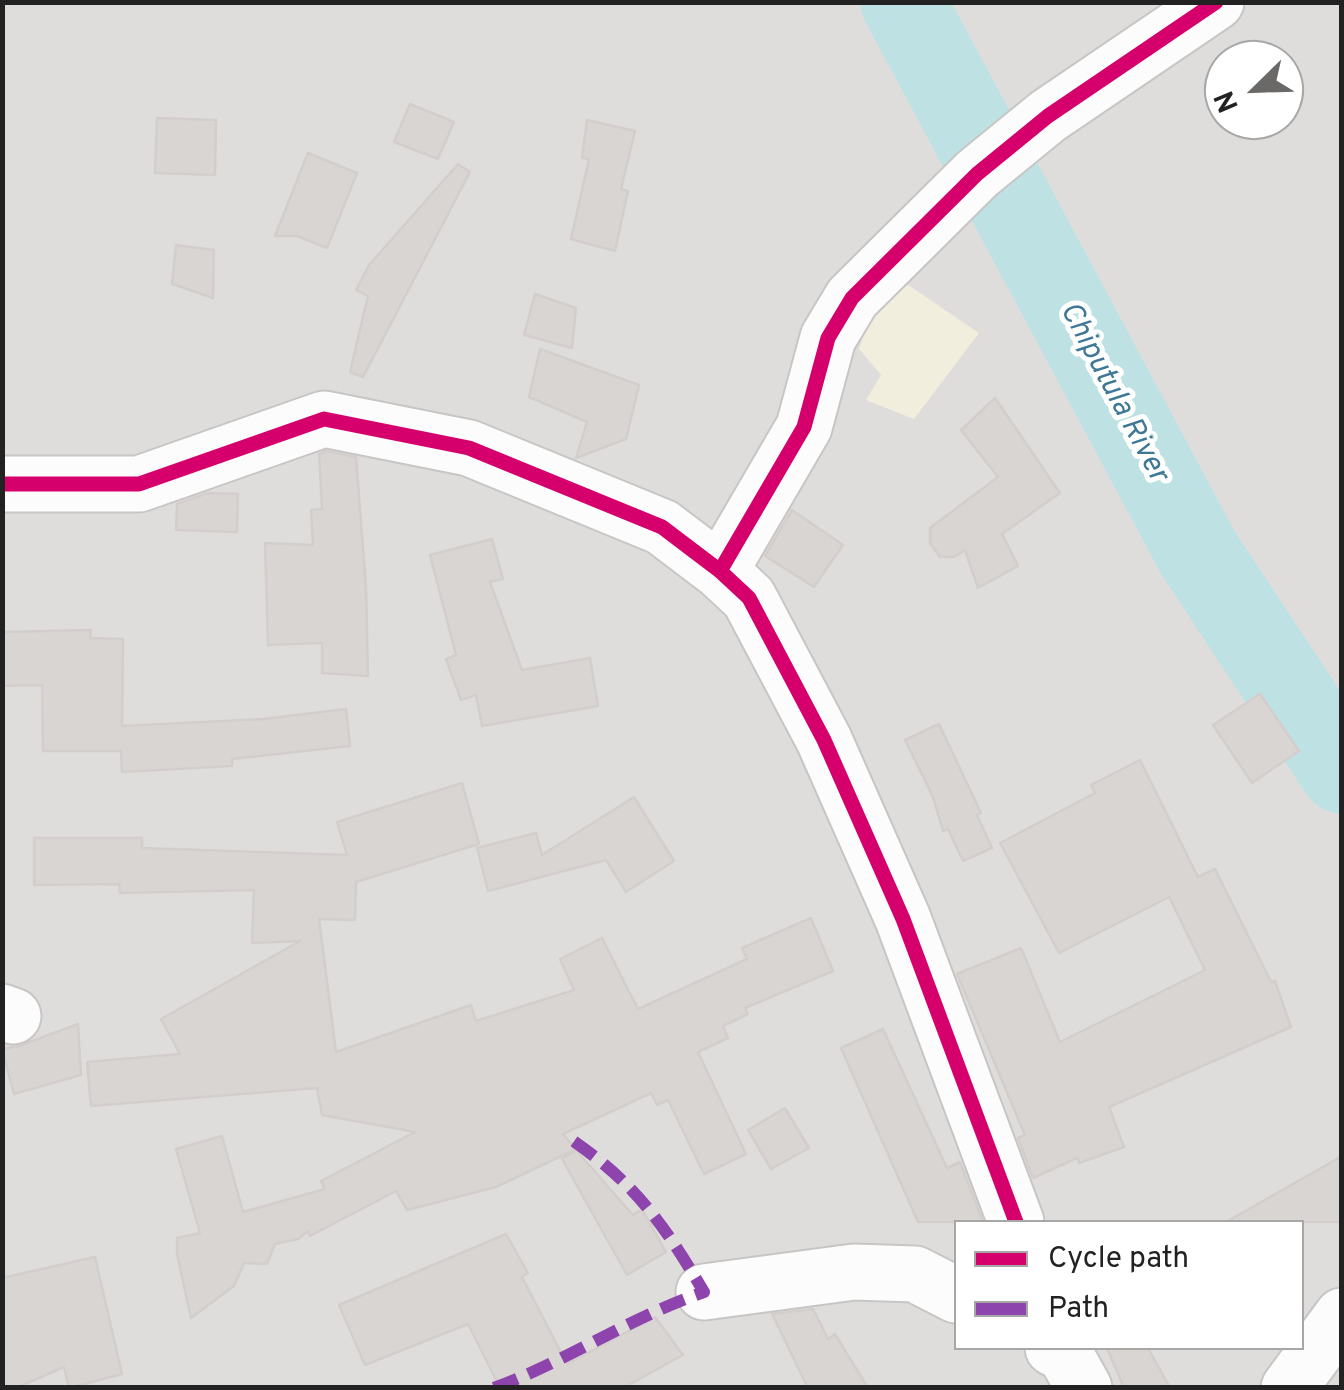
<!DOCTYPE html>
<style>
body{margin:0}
#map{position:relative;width:1344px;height:1390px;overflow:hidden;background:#f0edea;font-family:Overpass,sans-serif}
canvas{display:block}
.frame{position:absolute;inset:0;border:5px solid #222;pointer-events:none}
.legend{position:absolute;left:954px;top:1220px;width:350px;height:130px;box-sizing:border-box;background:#fff;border:2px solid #a7a7a7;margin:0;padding:12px 18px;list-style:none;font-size:30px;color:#222}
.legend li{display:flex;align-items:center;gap:20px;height:50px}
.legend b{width:50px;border:2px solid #a7a7a7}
.north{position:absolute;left:1204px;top:40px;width:100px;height:100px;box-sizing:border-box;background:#fff;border:2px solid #a7a7a7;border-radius:50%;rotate:247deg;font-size:28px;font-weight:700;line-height:40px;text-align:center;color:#222}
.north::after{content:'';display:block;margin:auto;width:35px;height:45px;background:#6a6968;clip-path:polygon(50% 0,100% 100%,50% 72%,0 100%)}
</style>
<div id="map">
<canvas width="1344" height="1390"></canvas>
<div class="frame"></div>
<ul class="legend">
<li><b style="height:12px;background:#d6006c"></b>Cycle path</li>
<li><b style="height:12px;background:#8e44ad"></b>Path</li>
</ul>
<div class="north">N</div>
</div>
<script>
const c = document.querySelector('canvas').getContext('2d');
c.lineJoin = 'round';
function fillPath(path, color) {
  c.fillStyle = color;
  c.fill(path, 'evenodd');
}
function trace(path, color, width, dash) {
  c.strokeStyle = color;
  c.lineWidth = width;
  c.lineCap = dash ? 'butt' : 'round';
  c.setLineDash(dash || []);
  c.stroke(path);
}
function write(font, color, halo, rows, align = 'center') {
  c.font = font + ' Overpass,sans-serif';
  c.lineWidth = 10;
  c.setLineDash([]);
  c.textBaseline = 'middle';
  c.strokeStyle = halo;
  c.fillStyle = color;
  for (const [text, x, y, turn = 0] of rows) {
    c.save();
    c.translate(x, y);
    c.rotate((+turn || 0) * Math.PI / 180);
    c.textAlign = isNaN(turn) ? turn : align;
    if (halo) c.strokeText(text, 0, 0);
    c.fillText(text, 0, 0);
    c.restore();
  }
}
const residential = new Path2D(`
 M3 3H1341V1387H3ZM1224 60H1284V120H1224ZM956 1222H1302V1348H956Z`);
const farmland = new Path2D(`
 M886 270 979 333 914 419 866 400 881 375 859 349Z`);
const river = new Path2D(`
 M903 2 1198 553 1342 771`);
const building = new Path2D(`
 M410 104 454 122 438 159 394 142Z
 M157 118 216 120 215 175 155 173Z
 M587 120 635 131 621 189 628 191 615 251 571 239 589 159 582 158Z
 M308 153 357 173 327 248 297 236H275Z
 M458 164 470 172 363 377 350 372 368 296 356 290 369 265Z
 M176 245 214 250 213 298 172 284Z
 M535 294 576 308 572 348 524 335Z
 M540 349 639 385 626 439 576 458 587 422 529 397Z
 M995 398 1060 493 1002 534 1018 566 978 588 965 550 954 557H940L930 543V528L998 477 961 430Z
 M326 451 356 457 366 587 368 676 322 673V643L268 645 265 543 313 545 311 510 322 509 319 454Z
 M208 493 238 494 237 532 176 530 177 504Z
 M792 510 843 545 814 587 765 556Z
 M492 539 503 579 490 582 522 670 590 658 598 706 482 726 476 695 461 700 446 659 456 655 430 555Z
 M91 630 90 638 123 639 122 726 263 719 346 709 350 746 232 759V766L122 772 121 751H43L42 685 2 686V632Z
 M1260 694 1299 751 1252 783 1213 725Z
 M939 724 981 813 977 815 992 848 963 861 948 829 943 831 933 797 905 740Z
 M1140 760 1198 877 1215 869 1271 982 1275 981 1291 1027 1109 1107 1124 1147 1079 1163 1077 1158 1033 1178 1018 1138 1025 1135 957 974 1021 948 1060 1042 1205 970 1169 897 1059 953 1000 843 1095 793 1091 785Z
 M462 783 479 844 356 882 355 920 319 919 336 1052 471 1005 476 1021 574 990 560 959 602 938 638 1009 747 959 742 948 811 918 833 971 745 1008 748 1014 723 1026 728 1038 698 1052 746 1154 704 1174 668 1100 657 1105 651 1093 563 1134 576 1149 496 1187 407 1210 396 1191 310 1236 308 1231 298 1239 275 1244 267 1264 244 1263 234 1286 191 1318 177 1254V1238L200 1233 176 1149 222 1136 243 1212 325 1189 321 1181 415 1132 322 1115 317 1088 91 1106 87 1062 180 1054 161 1019 300 941 252 943 254 890 120 893 119 884 34 885V838H142V848L347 855 337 822Z
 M634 797 674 861 626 892 606 860 488 891 477 848 536 833 542 855Z
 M78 1024 81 1075 14 1094 2 1049 19 1046Z
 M883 1029 947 1168 960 1162 983 1222H918L841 1048Z
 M785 1108 809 1148 771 1169 748 1130Z
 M576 1150 633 1215 642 1209 666 1252 627 1275 562 1159Z
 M1342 1156V1222H1226Z
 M506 1234 528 1273 522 1277 567 1364 655 1317 683 1355 623 1388H500L468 1324 365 1365 339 1305Z
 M95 1257 122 1374 69 1388 64 1367 16 1388H2V1278Z
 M813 1309 828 1339 835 1334 868 1388H808L772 1314Z
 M1107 1348H1148L1170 1388H1124Z`);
const minor = new Path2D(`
 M2 484H139L324 419 469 448 662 527 720 571 749 598 824 740 903 919 1016 1222
 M720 571 804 427 828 338 852 298 977 174 1048 116 1216 2
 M2 1012 13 1016
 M704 1292 854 1272 915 1274 956 1295
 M1053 1348 1065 1354 1084 1388
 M1289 1388 1342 1316`);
const quiet = new Path2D(`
 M494 1388C567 1361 631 1317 704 1292 664 1225 637 1185 572 1140`);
const cycleway = new Path2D(`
 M2 484H139L324 419 469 448 662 527 720 571 749 598 824 740 903 919 1016 1222
 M720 571 804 427 828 338 852 298 977 174 1048 116 1216 2`);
const waterNames = [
 ["Chiputula River",1112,393,62]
];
fillPath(residential, '#dfdddc');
fillPath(farmland, '#f1eede');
trace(river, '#bee2e4', 85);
fillPath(building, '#d9d5d3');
trace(building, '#d3cecc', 2.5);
trace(minor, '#c7c6c5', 59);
trace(minor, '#fdfcfc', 55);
trace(quiet, '#8e44ad', 12, [25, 12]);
trace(cycleway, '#d6006c', 15);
write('italic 30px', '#3e7896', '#fff', waterNames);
</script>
